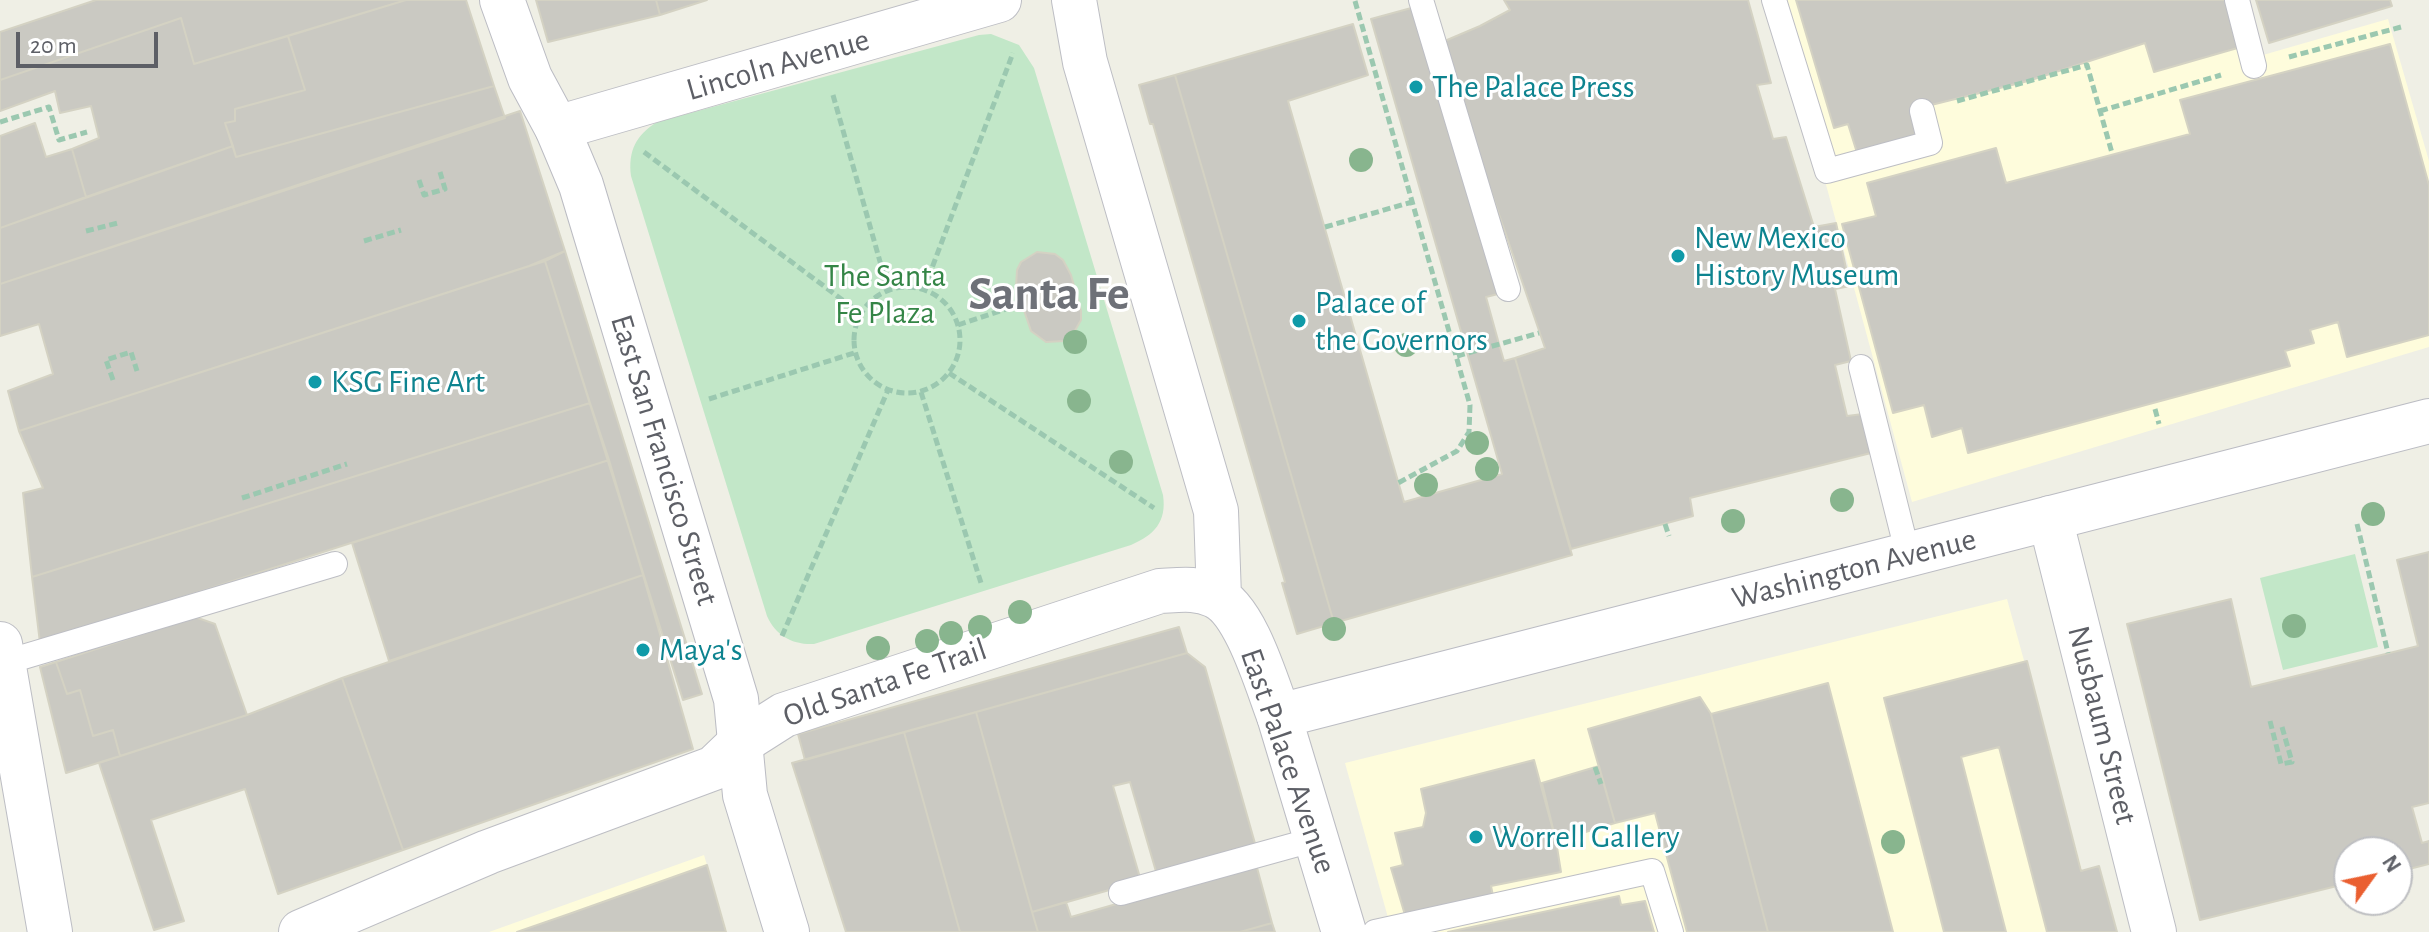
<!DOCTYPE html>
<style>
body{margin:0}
#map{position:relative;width:2429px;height:932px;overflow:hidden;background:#efefe5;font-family:"Alegreya Sans",sans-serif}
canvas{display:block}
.north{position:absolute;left:2333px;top:836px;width:80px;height:80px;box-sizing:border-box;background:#fff;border:2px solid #bebfc2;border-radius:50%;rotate:57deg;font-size:22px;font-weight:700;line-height:32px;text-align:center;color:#5d5f66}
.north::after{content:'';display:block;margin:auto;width:28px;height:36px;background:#ea5f30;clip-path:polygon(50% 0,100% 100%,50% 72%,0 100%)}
.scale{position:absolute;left:16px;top:32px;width:142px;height:36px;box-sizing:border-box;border:4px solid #5d5f66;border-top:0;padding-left:10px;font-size:24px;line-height:28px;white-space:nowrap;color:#5d5f66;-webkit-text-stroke:6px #fff;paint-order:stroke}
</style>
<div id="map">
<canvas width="2429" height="932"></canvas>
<div class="north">N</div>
<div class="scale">20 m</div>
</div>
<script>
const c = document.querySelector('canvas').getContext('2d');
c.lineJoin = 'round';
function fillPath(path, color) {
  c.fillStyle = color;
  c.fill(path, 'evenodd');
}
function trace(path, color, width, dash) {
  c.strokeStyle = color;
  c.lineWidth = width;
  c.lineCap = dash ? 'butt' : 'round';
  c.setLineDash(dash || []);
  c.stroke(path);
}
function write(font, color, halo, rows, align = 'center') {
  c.font = font + ' "Alegreya Sans",sans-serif';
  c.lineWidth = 6;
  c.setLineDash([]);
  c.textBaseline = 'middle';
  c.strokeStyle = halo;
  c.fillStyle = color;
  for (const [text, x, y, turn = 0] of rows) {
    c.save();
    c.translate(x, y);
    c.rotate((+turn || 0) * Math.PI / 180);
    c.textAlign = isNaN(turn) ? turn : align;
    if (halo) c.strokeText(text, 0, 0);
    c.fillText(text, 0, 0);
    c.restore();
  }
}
const commercial = new Path2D(`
 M1776 0H2247L2263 55 2388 19 2429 161V347L1912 502Z
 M2007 599 2099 932H1392L1345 763Z
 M704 855 727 932H489Z`);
const green = new Path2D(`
 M991 34 1019 45 1034 68 1163 495C1167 522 1154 535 1131 545L814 644C793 645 776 636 767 616L631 176C628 151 636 135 657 122L979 35Z
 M2355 554 2378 647 2283 670 2260 578Z`);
const building = new Path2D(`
 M96 0H406L194 64 181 18 0 80V32Z
 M406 0H466L494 86 236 157 225 123 235 121V109L305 90 288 36Z
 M536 0H656L660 15 548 42Z
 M656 0H707L660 15Z
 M1504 0H1748L1771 83 1757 85 1773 139 1786 137 1814 227 1836 223 1850 286 1835 289 1851 361 1835 365 1847 416 1863 414 1871 453 1690 498 1693 516 1571 549 1515 358 1545 348 1440 43 1480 26 1510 10Z
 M1796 0H2227L2241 47 2154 72 2145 43 2028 81 1915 109 1924 137 1858 156 1848 124 1834 128Z
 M2256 0H2390L2392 6 2269 43Z
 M1415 7 1498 294 1486 297 1499 344 1504 361 1515 358 1572 555 1334 623 1175 75 1353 24 1368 75 1288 101 1404 502 1502 474 1371 19Z
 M181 18 194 64 288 36 305 90 235 109V121L225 123 233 146 86 197 72 149 99 138 91 106 60 113 55 91 0 111V80Z
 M2390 44 2429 185V335L2347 357 2338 322 2310 330 2314 343 2285 351 2290 366 1968 453 1962 428 1932 437 1924 405 1893 413 1842 224 1876 216 1867 183 1996 148 2006 183 2190 134 2180 100Z
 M1175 75 1334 623 1297 634 1282 583 1285 582 1153 124H1150L1139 85Z
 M494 86 505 118 0 284V228L233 146 236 157Z
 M520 111 565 251 529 266 19 431 8 391 53 374 39 324 0 336V284Z
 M35 123 46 157 72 149 86 197 0 228V136Z
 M565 251 702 694 683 700 545 261Z
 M1037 252 1055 254 1063 260 1071 275 1081 311V320L1072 336 1064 341 1046 342 1031 331 1016 287 1017 270 1021 262Z
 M545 261 590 403 32 577 23 493 43 488 19 431Z
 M590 403 609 460 40 643 32 577Z
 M609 460 643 575 389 661 352 543Z
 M2429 552V803L2412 807 2422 843 2429 841V864L2397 872V852H2349V883L2200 920 2127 624 2231 599 2251 687 2418 646 2397 560Z
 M643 575 693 749 403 850 342 678Z
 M195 617 215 624 247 715 120 756 113 730 93 736 80 690 67 694 56 662Z
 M1179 627 1187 653 805 760 798 734Z
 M1187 653 1205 667 1256 847 1157 875 1130 782 1113 786 1141 881 1032 912 976 712Z
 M2027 661 2081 871 2099 866 2117 932H2047L1999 747 1961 757 2006 932H1944L1884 698Z
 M56 662 67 694 80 690 93 736 113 730 120 756 66 773 40 667Z
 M342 678 403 850 278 894 245 789 151 820 184 921 154 930 99 763 247 715Z
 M1828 683 1868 836 1893 932H1768L1711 714Z
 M1700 697 1711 714 1768 932H1687L1655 813 1615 823 1588 729Z
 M976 712 1032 912 1038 932H960L904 732Z
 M904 732 960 932H846L792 763Z
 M1534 760 1556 841 1561 872 1491 886 1493 896 1405 915 1391 868 1403 865 1395 833 1423 827 1426 813 1421 789Z
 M1599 766 1615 823 1556 841 1542 783Z
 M1256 864 1272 923 1240 932H1038L1032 912 1066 902 1071 917Z
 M707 865 726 932H517L569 914Z
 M1619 896 1621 905 1645 901 1654 932H1448Z
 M1272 923 1275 932H1240Z`);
const path = new Path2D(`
 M1355 1 1470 405 1469 432 1457 451 1398 483
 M2289 57 2401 27
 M833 95 888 290
 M1957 101 2087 65 2112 153
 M2100 111 2221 75
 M0 122 49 107 59 140 87 132
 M644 152 860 313
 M419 180 424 195 445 189 440 172
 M1325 227 1412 202
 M86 231 118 223
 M364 241 401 230
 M854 340a53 53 0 1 1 106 0a53 53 0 1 1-106 0Z
 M924 289 1013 53
 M958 325 1021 304
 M1457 356 1539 333
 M949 373 1154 508
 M113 380 106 360 131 352 137 371
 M921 392 981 583
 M709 399 854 353
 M2155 409 2159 424
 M242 498 347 464
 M1665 524 1669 536
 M2357 524 2388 653
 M782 636 888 390
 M2270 721 2281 764 2292 762 2282 727
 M1595 767 1601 784`);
const lane = new Path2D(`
 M1421 0 1508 289
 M1774 0 1827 171 1930 143 1922 111
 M2237 0 2254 66
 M1861 367 1908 555
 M3 663 335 564
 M1121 893 1316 839
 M1375 932 1652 871 1671 932`);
const street = new Path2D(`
 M1074 0 1085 62 1216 511 1219 597
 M557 128 999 0
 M2050 518 2154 932
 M0 644 50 932
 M301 932 488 852 714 768 740 743 784 715 1160 591C1179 590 1197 587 1215 596 1246 610 1267 685 1279 716`);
const secondary = new Path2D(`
 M502 0 530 78 557 128 581 185 736 699 745 795 787 932
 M1344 932 1279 716 2429 421`);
const trees = [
 [1361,160],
 [1075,342],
 [1406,345],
 [1079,401],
 [1477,443],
 [1121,462],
 [1487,469],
 [1426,485],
 [1842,500],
 [2373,514],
 [1733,521],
 [1020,612],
 [2294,626],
 [980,627],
 [1334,629],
 [951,633],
 [927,641],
 [878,648],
 [1893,842]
];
const markers = [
 [1416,87,8,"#0f9aa8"],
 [1678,256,8,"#0f9aa8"],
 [1299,321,8,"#0f9aa8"],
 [315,382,8,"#0f9aa8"],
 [643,650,8,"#0f9aa8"],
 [1476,837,8,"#0f9aa8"]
];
const streetNames = [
 ["Lincoln Avenue",778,65,-16],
 ["East San Francisco Street",664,460,73],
 ["Washington Avenue",1854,569,-14],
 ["Old Santa Fe Trail",885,683,-19],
 ["Nusbaum Street",2102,725,76],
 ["East Palace Avenue",1288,761,71]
];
const cultureNames = [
 ["The Palace Press",1432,87],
 ["New Mexico",1694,238],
 ["History Museum",1694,275],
 ["Palace of",1315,303],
 ["the Governors",1315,340],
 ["KSG Fine Art",331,382],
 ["Maya's",659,650],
 ["Worrell Gallery",1492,837]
];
const parkNames = [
 ["The Santa",885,276],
 ["Fe Plaza",885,313]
];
const townNames = [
 ["Santa Fe",1049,295]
];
fillPath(commercial, '#fefcdc');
fillPath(green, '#c2e7c8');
fillPath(building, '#cac9c2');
trace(building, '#d4d2c3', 2);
trace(lane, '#bdbec4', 26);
trace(street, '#bdbec4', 46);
trace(secondary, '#bbbcc3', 46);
trace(path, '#9bc8b0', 5, [8, 4]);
trace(lane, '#fff', 24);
trace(street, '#fff', 44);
trace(secondary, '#fff', 44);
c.fillStyle = '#88b58e';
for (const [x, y] of trees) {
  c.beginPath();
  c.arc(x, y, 12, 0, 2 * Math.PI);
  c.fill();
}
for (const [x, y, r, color] of markers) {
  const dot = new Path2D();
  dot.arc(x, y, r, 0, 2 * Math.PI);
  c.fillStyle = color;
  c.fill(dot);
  trace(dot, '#fff', 3);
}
write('32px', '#5d5f66', '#fff', streetNames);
write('32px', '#0d838f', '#fff', cultureNames, 'left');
write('32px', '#348546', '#fff', parkNames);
write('bold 48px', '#6e7178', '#fff', townNames);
</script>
